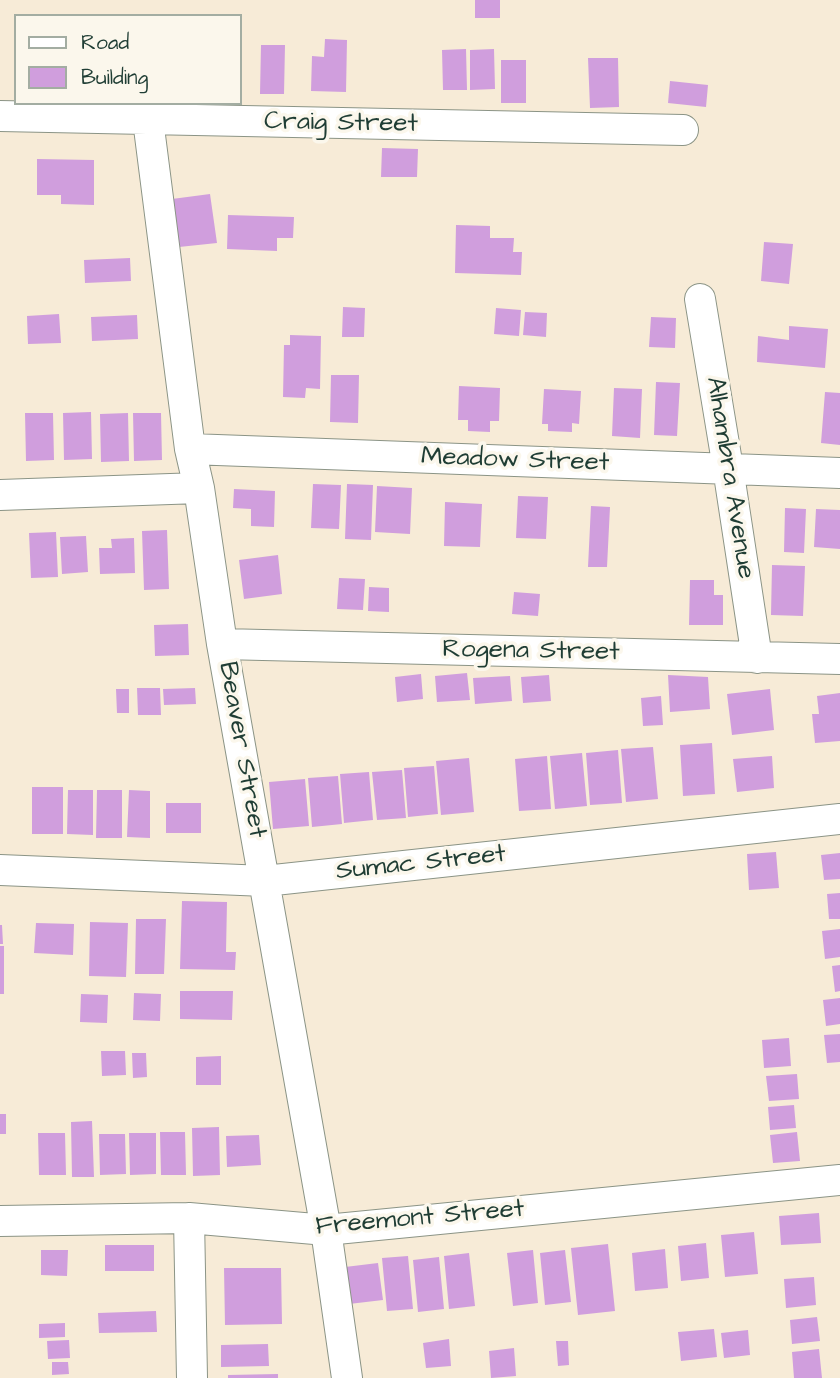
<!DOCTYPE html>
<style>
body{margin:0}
#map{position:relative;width:840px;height:1378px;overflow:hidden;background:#f7ebd7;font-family:"Architects Daughter",sans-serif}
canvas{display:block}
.legend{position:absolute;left:14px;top:14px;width:228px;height:91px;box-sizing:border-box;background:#fbf7ec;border:2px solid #a3ada2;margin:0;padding:9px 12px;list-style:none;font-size:21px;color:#1f3d34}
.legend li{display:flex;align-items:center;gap:14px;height:35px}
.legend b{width:35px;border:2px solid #a3ada2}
</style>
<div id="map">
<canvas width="840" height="1378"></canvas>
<ul class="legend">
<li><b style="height:9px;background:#fff"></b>Road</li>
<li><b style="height:19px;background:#d09edd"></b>Building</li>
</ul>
</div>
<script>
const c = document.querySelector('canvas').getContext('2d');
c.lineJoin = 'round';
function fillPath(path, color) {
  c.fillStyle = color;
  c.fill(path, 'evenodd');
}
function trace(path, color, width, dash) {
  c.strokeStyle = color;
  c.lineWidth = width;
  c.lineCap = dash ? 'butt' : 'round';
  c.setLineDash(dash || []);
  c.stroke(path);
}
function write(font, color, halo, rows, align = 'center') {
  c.font = font + ' "Architects Daughter",sans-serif';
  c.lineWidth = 7;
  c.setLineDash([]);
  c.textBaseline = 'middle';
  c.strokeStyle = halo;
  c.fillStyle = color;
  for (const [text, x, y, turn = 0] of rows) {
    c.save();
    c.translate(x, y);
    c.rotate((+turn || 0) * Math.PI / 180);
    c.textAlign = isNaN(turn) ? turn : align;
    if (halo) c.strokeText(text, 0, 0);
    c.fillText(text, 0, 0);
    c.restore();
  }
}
const building = new Path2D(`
 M475 0H500V18H475Z
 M325 39 347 40 346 92 311 91 312 56 324 57Z
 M261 45H285L284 94H260Z
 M466 49 467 90H443L442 50Z
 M494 49 495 89 470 90V50Z
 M588 58H618L619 107 590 108Z
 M501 60H526V103H501Z
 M670 81 708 85 706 107 668 103Z
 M382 148 418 149 417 177H381Z
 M37 159 94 160V205L61 204V195H37Z
 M210 194 217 243 179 247 172 199Z
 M228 215 294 217 293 238H277V251L227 249Z
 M456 225 490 226V238H514L513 252H522L521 275 455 273Z
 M764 242 793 244 789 284 761 281Z
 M130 258 131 281 85 283 84 260Z
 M343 307 365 308 364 337H342Z
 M496 308 521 310 519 336 494 334Z
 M525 312 547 313 546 337 523 335Z
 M59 314 61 343 28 344 27 316Z
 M137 315 138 339 92 341 91 317Z
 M651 317 676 318 675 348 649 347Z
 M789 326 828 329 825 368 757 362 758 336 789 340Z
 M290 335 321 336 320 389 306 388 305 398 283 397 284 345H290Z
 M331 375H359L358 423 330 422Z
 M656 382 680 383 677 436 654 435Z
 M459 386 500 388 499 421H490V432L468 431V420H458Z
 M614 388 642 389 640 438 612 436Z
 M544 389 581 391 579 424 572 423V432L548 431V424H542Z
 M825 392 840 393V445L821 443Z
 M91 412 92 459 64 460 63 413Z
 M25 413H53L54 460 26 461Z
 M128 413 129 461 101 462 100 414Z
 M133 413H161L162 460 134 461Z
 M313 484 341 485 339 529 311 528Z
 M347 484 373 485 371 540 345 539Z
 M377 486 412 488 410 534 375 532Z
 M234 489 275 491 274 527 251 526V509L233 508Z
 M518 496 548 497 546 539 516 538Z
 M445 502 482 504 480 547 444 546Z
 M591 506 610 507 607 567H588Z
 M785 508 806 509 804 553 784 552Z
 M816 509 840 510V549L814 547Z
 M167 530 169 589 144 590 142 531Z
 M56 532 58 577 31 578 29 533Z
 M86 536 88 572 62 574 60 537Z
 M134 538 135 573 100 574 99 548H112L111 539Z
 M278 555 282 594 244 599 239 560Z
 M772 565 805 566 803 616 771 615Z
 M339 578 365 579 363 610 337 609Z
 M690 580H714V595H723V625H689Z
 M369 587 389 588V612L368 611Z
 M514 592 540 594 538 616 512 614Z
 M188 624 189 655 155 656 154 625Z
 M467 673 470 700 437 702 435 676Z
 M421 674 423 699 397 702 395 677Z
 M549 675 551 701 523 703 521 677Z
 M668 675 708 677 710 709 670 712Z
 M510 676 512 701 475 704 473 678Z
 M137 688H160L161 715H138Z
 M195 688 196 704 164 705 163 689Z
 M116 689H129V713H117Z
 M770 689 774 730 732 735 727 694Z
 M840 693V741L815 743 812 714H819L817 696Z
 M661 696 663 725 643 726 641 698Z
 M712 743 715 794 683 796 680 745Z
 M653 747 658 799 626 802 621 749Z
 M618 750 622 803 590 805 586 753Z
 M582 753 587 806 555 809 550 756Z
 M547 756 551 809 519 811 515 759Z
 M772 756 774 788 737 792 733 759Z
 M469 758 474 812 441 815 436 761Z
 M434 766 438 814 408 817 404 768Z
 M402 770 406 818 377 820 372 772Z
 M369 772 373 820 344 823 340 774Z
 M338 776 342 824 312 827 308 778Z
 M305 779 309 826 273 829 269 782Z
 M32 787H63V834H32Z
 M68 790H93V835L67 834Z
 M97 790H122V838H96Z
 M129 790 150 791V838L127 837Z
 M166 803H201V833H166Z
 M776 852 779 888 749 890 747 854Z
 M840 853V879L824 880 821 855Z
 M840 893V919H829L827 894Z
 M182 901 227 902 226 952H236L235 970 180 969Z
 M136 919H166L164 974H135Z
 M90 922 128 923 126 977 89 976Z
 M36 923 74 924 73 955 34 953Z
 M0 925H2L3 944H0Z
 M840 929V957L825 959 822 931Z
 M0 946H4V994H0Z
 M840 965V991L835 992 832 966Z
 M180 991H233L232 1020 180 1019Z
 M134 993 161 994 160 1021 133 1020Z
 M81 994 108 995 107 1023 80 1022Z
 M840 998V1024L826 1026 823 1000Z
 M840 1034V1062L827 1063 824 1035Z
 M789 1038 791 1066 764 1068 762 1040Z
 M101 1051H125L126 1075 102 1076Z
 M132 1053H146L147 1077 133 1078Z
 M221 1056V1085H196V1057Z
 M797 1074 799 1099 769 1101 766 1076Z
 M794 1105 796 1128 770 1130 768 1107Z
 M0 1114H6V1134H0Z
 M92 1121 94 1177H72L71 1122Z
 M219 1127 220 1175 193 1176 192 1128Z
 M160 1132H185L186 1175H161Z
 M797 1132 800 1161 773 1163 770 1135Z
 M38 1133H65L66 1175H39Z
 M129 1133H156V1174L130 1175Z
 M99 1134H125L126 1174 100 1175Z
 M259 1135 261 1165 227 1167 226 1136Z
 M819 1213 821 1243 781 1245 779 1216Z
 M754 1232 758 1274 725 1277 721 1235Z
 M706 1243 709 1278 681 1281 678 1246Z
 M608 1244 615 1311 578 1315 571 1248Z
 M105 1245H154V1271H105Z
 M665 1249 668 1288 635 1291 632 1253Z
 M41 1250H68L67 1276 41 1275Z
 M533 1250 538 1303 513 1306 507 1253Z
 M565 1250 571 1302 545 1305 540 1253Z
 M469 1253 475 1306 449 1309 444 1256Z
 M408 1256 413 1309 387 1311 382 1258Z
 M439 1257 444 1309 418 1312 413 1260Z
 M378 1263 383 1300 349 1304 345 1267Z
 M224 1268H281L282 1324 225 1325Z
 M814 1277 816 1305 786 1308 784 1279Z
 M156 1311 157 1332 99 1333 98 1313Z
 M817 1317 820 1341 792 1344 790 1320Z
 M65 1323V1337L39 1338V1324Z
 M714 1329 717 1357 681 1361 678 1332Z
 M748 1330 750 1355 724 1358 721 1333Z
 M449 1339 451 1366 426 1368 423 1343Z
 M69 1340 70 1358 48 1359 47 1341Z
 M556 1341H568L569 1365 558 1366Z
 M268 1344 269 1366 221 1367V1345Z
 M514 1348 516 1376 491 1378 489 1351Z
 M819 1349 822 1378H794L792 1352Z
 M52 1362H68L69 1374 52 1375Z
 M278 1374V1378H228V1375Z`);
const minor = new Path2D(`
 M0 116 683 130
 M148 120 190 449 199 488 222 644 326 1230 347 1378
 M700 299 728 468 757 658
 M190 449 840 473
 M0 495 199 488
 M222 644 840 659
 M0 870 265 881 840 819
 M189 1218 192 1378
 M0 1221 189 1218 326 1230 840 1180`);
const streetNames = [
 ["Craig Street",341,124,1],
 ["Meadow Street",515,461,2],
 ["Alhambra Avenue",729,478,81],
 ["Rogena Street",531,652,1],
 ["Beaver Street",241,750,80],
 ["Sumac Street",421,864,-6],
 ["Freemont Street",420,1219,-5]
];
fillPath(building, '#d09edd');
trace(minor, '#8b9486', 32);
trace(minor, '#fff', 30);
write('26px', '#1f3d34', '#fbf7ec', streetNames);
</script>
